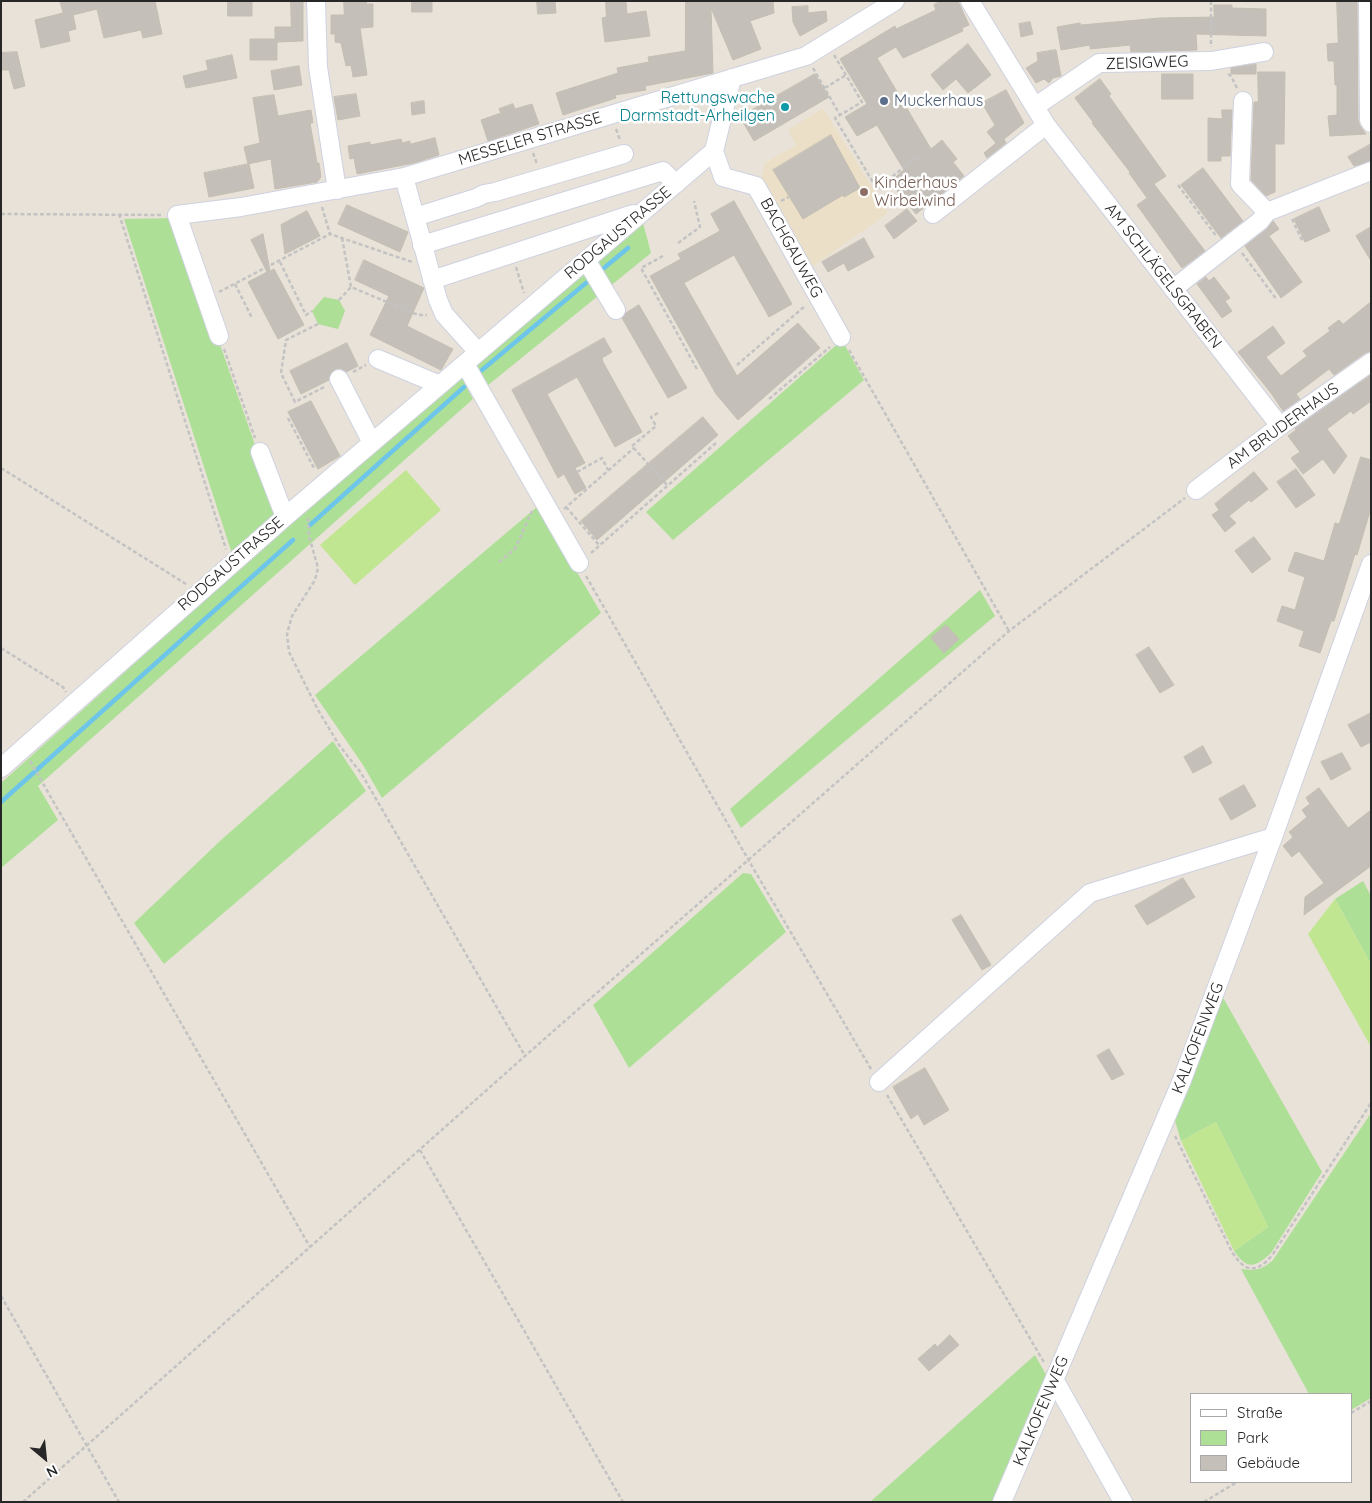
<!DOCTYPE html>
<meta charset="utf-8">
<style>
body{margin:0}
#map{position:relative;width:1372px;height:1503px;overflow:hidden;background:#e9e2d8;font-family:Quicksand,sans-serif}
canvas{display:block}
.frame{position:absolute;inset:0;border:2px solid #272727;pointer-events:none}
.legend{position:absolute;left:1190px;top:1393px;width:162px;height:90px;box-sizing:border-box;background:#fff;border:1px solid #a9a9a9;margin:0;padding:6px 9px;list-style:none;font-size:15px;color:#272727}
.legend li{display:flex;align-items:center;gap:10px;height:25px}
.legend b{width:25px;border:1px solid #a9a9a9}
.north{position:absolute;left:20px;top:1433px;width:50px;height:50px;-webkit-text-stroke:4px #fff;paint-order:stroke;rotate:152deg;font-size:14px;font-weight:700;line-height:20px;text-align:center;color:#272727}
.north::after{content:'';display:block;margin:auto;width:18px;height:22px;background:#272727;clip-path:polygon(50% 0,100% 100%,50% 72%,0 100%)}
</style>
<div id="map">
<canvas width="1372" height="1503"></canvas>
<div class="frame"></div>
<ul class="legend">
<li><b style="height:6px;background:#fff"></b>Straße</li>
<li><b style="height:14px;background:#addf96"></b>Park</li>
<li><b style="height:14px;background:#c4bfb8"></b>Gebäude</li>
</ul>
<div class="north">N</div>
</div>
<script>
const c = document.querySelector('canvas').getContext('2d');
c.lineJoin = 'round';
function fillPath(path, color) {
  c.fillStyle = color;
  c.fill(path, 'evenodd');
}
function trace(path, color, width, dash) {
  c.strokeStyle = color;
  c.lineWidth = width;
  c.lineCap = dash ? 'butt' : 'round';
  c.setLineDash(dash || []);
  c.stroke(path);
}
function write(font, color, halo, rows, align = 'center') {
  c.font = font + ' Quicksand,sans-serif';
  c.lineWidth = 5;
  c.setLineDash([]);
  c.textBaseline = 'middle';
  c.strokeStyle = halo;
  c.fillStyle = color;
  for (const [text, x, y, turn = 0] of rows) {
    c.save();
    c.translate(x, y);
    c.rotate((+turn || 0) * Math.PI / 180);
    c.textAlign = isNaN(turn) ? turn : align;
    if (halo) c.strokeText(text, 0, 0);
    c.fillText(text, 0, 0);
    c.restore();
  }
}
const education = new Path2D(`
 M823 108 888 213 809 269 760 183 765 163 796 145 788 130ZM831 135 846 161 823 175 837 199 803 219 773 170Z`);
const green = new Path2D(`
 M176 218 279 514 233 557 124 219Z
 M642 219 651 253 487 386 474 362Z
 M324 297 339 300 345 311 338 329 318 324 312 311Z
 M842 340 864 380 673 540 646 512Z
 M459 373 473 399 38 786 58 820 1 868V783Z
 M538 506 601 613 382 798 363 765 315 695Z
 M980 590 995 616 741 828 730 809Z
 M333 741 366 791 164 964 134 923 220 841Z
 M743 873 751 874 786 932 629 1068 593 1005Z
 M1363 881 1371 896V964L1335 899Z
 M1221 994 1322 1172 1271 1253C1255 1267 1248 1271 1234 1251L1268 1227 1216 1122 1181 1141 1175 1121Z
 M1371 1113V1398L1351 1410V1394H1309L1241 1269C1255 1271 1262 1270 1273 1260Z
 M1035 1355 1049 1380 996 1502H870Z`);
const pitch = new Path2D(`
 M406 470 441 510 355 585 320 545Z
 M1335 899 1371 964V1047L1308 934Z
 M1216 1122 1268 1227 1234 1251 1181 1141Z`);
const stream = new Path2D(`
 M604 268 628 248
 M482 370 586 283
 M310 525 464 387
 M1 802 293 540`);
const building = new Path2D(`
 M60 1H155L162 34 143 38 141 30 104 38 97 9 73 15 76 29 68 31 70 41 41 48 35 20 63 13Z
 M228 1 252 2V16H228Z
 M291 1H303V41L277 42V60H250V39H275V27H291Z
 M344 1H367L366 4H373V27L360 28 367 75 353 77 351 65 346 66 341 43 335 42V34H331V15H344Z
 M412 1H432V12H412Z
 M537 1H555L556 13 538 14Z
 M606 1H626L627 14 646 11 650 36 605 42 602 18 606 17Z
 M686 1H773L774 13 750 21 761 49 733 60 711 8 713 73 645 86 646 90 615 95 616 98 563 115 556 93 618 73 617 68 649 62 648 57 685 51Z
 M941 1H958L969 25 962 28 963 31 903 58 896 47 877 58 931 149 942 140 957 159 953 162 964 176 916 214 890 182 904 170 877 125 857 136 845 117 867 104 840 59 895 26 896 29 936 10 934 5Z
 M1337 1H1357L1358 120 1360 126 1366 134 1330 136 1328 116 1337 115V85H1335L1334 61H1328L1327 44 1338 43Z
 M1214 5H1232V8L1266 9V36L1196 34 1197 50 1131 52 1130 45 1090 49V45L1061 50 1057 27 1080 23 1081 25 1160 18 1214 17Z
 M808 6V13L826 11 827 21 800 36 793 22 792 7Z
 M1030 22 1033 34 1021 37 1019 24Z
 M968 44 991 75 968 93 956 79 943 90 931 75Z
 M1056 50 1061 76 1053 78 1049 83 1044 79 1036 83 1026 68 1038 61 1037 53Z
 M17 52 25 86 14 89 9 70H1V53Z
 M232 55 237 78 186 88 183 76 208 70 206 61Z
 M1256 64V74H1231V68Z
 M299 66 302 85 274 90 271 71Z
 M1258 72H1285L1284 144H1275V192L1266 196 1251 180 1254 102H1258Z
 M815 74 829 97 754 141 740 117Z
 M1162 74H1193V99H1162Z
 M1100 79 1111 94 1109 96 1166 176 1154 184 1205 251 1182 268 1137 205 1147 198 1129 173 1130 172 1106 141 1092 123 1093 122 1075 98Z
 M1006 90 1024 123 1004 139 1006 143 987 158 984 153 996 143 987 132 995 125 982 103Z
 M356 94 360 116 338 120 334 97Z
 M274 95 278 116 311 110 313 123H310L317 163H319L321 177 317 182 275 189 271 159 248 164 244 147 260 143 253 98Z
 M424 101 425 113 412 115 411 103Z
 M513 104 515 109 532 104 539 124 488 141 481 120 501 113 499 109Z
 M1222 110H1232L1230 156H1221V161H1208V118L1222 119Z
 M831 135 860 188 844 197 843 195 803 219 773 170Z
 M435 138 439 155 414 163 357 174 354 158 350 159 348 146 370 142V145L401 139 402 143 410 141V144Z
 M1371 144V161L1354 166 1348 157Z
 M249 164 254 188 209 197 204 173Z
 M1203 168 1243 221 1221 238 1181 185Z
 M734 201 792 304 769 317 734 255 684 283 737 376 798 323 820 348 738 420 716 394 650 276 681 259 678 254 720 231 711 214Z
 M347 205 408 232 400 252 338 224Z
 M1319 207 1330 231 1305 242 1294 219Z
 M907 209 917 221 894 239 885 226Z
 M307 211 320 236 285 254 281 225Z
 M1273 221 1279 229 1269 236 1302 282 1281 298 1245 246 1267 229Z
 M1371 227V261L1356 236Z
 M263 234 270 271 274 269 304 325 278 339 248 282 269 271 267 272 251 240Z
 M864 238 874 257 848 271 844 263 828 272 822 262Z
 M364 260 424 288 407 326 453 349 441 370 370 335 389 296 355 280Z
 M1206 277 1209 281 1214 277 1230 298 1225 301 1232 311 1222 318 1197 284Z
 M1371 302V351L1365 353 1334 375 1329 369 1296 394 1300 399 1283 411 1271 393 1238 352 1273 326 1285 343 1266 357 1281 376 1307 356 1303 351 1330 331 1328 328 1339 320 1343 324Z
 M639 305 687 388 668 398 622 318 626 313Z
 M604 338 612 352 602 358 603 362 642 432 615 447 577 377 547 394 585 463 575 468 586 488 575 494 564 474 558 478 512 390Z
 M347 343 358 366 346 372 340 368 335 369 330 374 329 380 301 394 290 371Z
 M1371 375V401L1353 414 1351 411 1327 429 1347 456 1334 474 1323 459 1303 474 1291 458 1300 452 1288 436 1296 430 1295 428Z
 M311 401 340 456 318 469 288 412Z
 M703 417 718 435 597 540 581 521Z
 M1361 457 1371 460V508L1357 555 1355 554 1334 621H1331L1320 653 1299 646 1304 631 1277 621 1282 606 1295 610 1305 577 1288 571 1295 552 1324 561 1335 523 1339 524Z
 M1296 469 1315 495 1296 508 1277 482Z
 M1254 472 1268 489 1251 502 1249 500 1229 516 1236 523 1225 532 1212 515 1219 510 1215 504Z
 M1254 537 1271 559 1252 573 1235 551Z
 M946 625 959 639 944 653 931 638Z
 M1149 647 1174 685 1160 693 1136 655Z
 M1371 713V742L1361 747 1348 725Z
 M1203 746 1212 763 1193 773 1184 757Z
 M1342 753 1351 769 1331 780 1321 762Z
 M1244 785 1256 806 1231 820 1219 799Z
 M1319 788 1348 828 1371 810V866L1304 915 1305 897 1324 883 1299 851 1292 857 1283 846 1293 837 1289 832 1307 817 1302 810 1310 804 1306 798Z
 M1183 878 1195 897 1147 925 1135 906Z
 M961 915 991 965 982 970 952 920Z
 M1109 1049 1124 1074 1112 1080 1097 1056Z
 M925 1068 949 1110 924 1125 918 1114 911 1119 893 1087Z
 M950 1335 959 1345 929 1371 918 1359 935 1344 937 1347Z`);
const path = new Path2D(`
 M1211 1V47
 M834 55 862 102 835 118 877 189 918 156
 M813 68 840 115
 M1228 74 1231 76 1237 88
 M825 88 846 75
 M616 129 620 140
 M533 153 537 164
 M1178 185 1217 237
 M781 201 789 197
 M322 207 330 234 412 262
 M1 214 162 215
 M119 214 226 549
 M1292 219 1303 242
 M342 238 351 287 418 315H427
 M678 243 700 227 694 201
 M1242 253 1277 300
 M663 256 641 268 698 371
 M280 262 306 315 312 311
 M516 267 524 293
 M235 284 252 318
 M219 292 330 234
 M339 300 351 287
 M318 324 286 340 281 373 295 402 326 386
 M224 349 255 438
 M849 350 1009 631
 M737 365 805 306
 M353 372 366 365
 M769 399 830 347
 M658 413 651 417 656 426 632 446 667 485
 M288 418 315 470
 M1 468 186 584
 M577 472 602 458 608 470
 M566 507 599 545
 M564 509 634 448
 M308 518 309 536 318 568 315 580 292 616 287 634 289 652 318 710 339 745 361 773 525 1056
 M591 553 716 443
 M499 562 515 549 532 511
 M586 576 749 861 871 1069
 M1 648 63 687 66 692
 M30 761 310 1247
 M887 1095 1045 1364
 M1175 1136 1232 1252C1245 1273 1257 1274 1273 1254L1371 1103
 M420 1150 623 1502
 M1 1296 119 1502
 M1351 1413 1371 1401
 M23 1502 525 1056 1009 631 1185 498
 M1204 1502 1237 1482`);
const minor = new Path2D(`
 M316 1 318 67 337 190
 M970 1 1046 125 1280 426
 M1368 1 1369 120 1371 123
 M1243 101 1240 184 1267 212
 M1036 106 1099 63 1211 61 1264 52
 M714 151 723 177 756 186 841 337
 M404 177 438 300 444 314 478 352
 M933 214 1046 125
 M415 217 476 198 484 194 495 192 624 154
 M422 245 663 171 676 184
 M586 260 616 310
 M432 280 633 214
 M1173 289 1260 221 1267 212 1371 171
 M219 336 177 215 241 207 404 177 796 59 806 56 895 1
 M378 359 440 385
 M465 364 579 563
 M339 379 372 443
 M260 452 285 517
 M1196 490 1280 426 1371 362
 M1 768 285 517 714 151 732 78
 M879 1082 1090 893 1273 837
 M1055 1381 1123 1502
 M1002 1502 1182 1080 1273 837 1371 564`);
const markers = [
 [884,101,5,"#5c6f8a"],
 [785,107,5,"#0f9aa8"],
 [864,192,5,"#8d6e63"]
];
const streetNames = [
 ["ZEISIGWEG",1147,63,-2],
 ["MESSELER STRASSE",530,139,-17],
 ["RODGAUSTRASSE",618,233,-40],
 ["BACHGAUWEG",791,248,61],
 ["AM SCHLÄGELSGRABEN",1163,276,52],
 ["AM BRUDERHAUS",1283,426,-36],
 ["RODGAUSTRASSE",231,564,-41],
 ["KALKOFENWEG",1198,1038,-69],
 ["KALKOFENWEG",1041,1411,-67]
];
const cultureNames = [
 ["Rettungswache",775,98],
 ["Darmstadt-Arheilgen",775,116]
];
const serviceNames = [
 ["Muckerhaus",894,101]
];
const educationNames = [
 ["Kinderhaus",874,183],
 ["Wirbelwind",874,201]
];
fillPath(education, '#ebe0c7');
fillPath(green, '#addf96');
fillPath(pitch, '#c1e691');
trace(stream, '#6dc6e9', 4.5);
fillPath(building, '#c4bfb8');
trace(building, '#c4beb2', 1);
trace(minor, '#ced1e0', 20);
trace(path, '#c3c3c3', 2.5, [4, 2.5]);
trace(minor, '#fff', 18);
for (const [x, y, r, color] of markers) {
  const dot = new Path2D();
  dot.arc(x, y, r, 0, 2 * Math.PI);
  c.fillStyle = color;
  c.fill(dot);
  trace(dot, '#fff', 2);
}
write('16px', '#272727', '#fff', streetNames);
write('16px', '#0d838f', '#fff', cultureNames, 'right');
write('16px', '#4e5e75', '#fff', serviceNames, 'left');
write('16px', '#785e54', '#fff', educationNames, 'left');
</script>
